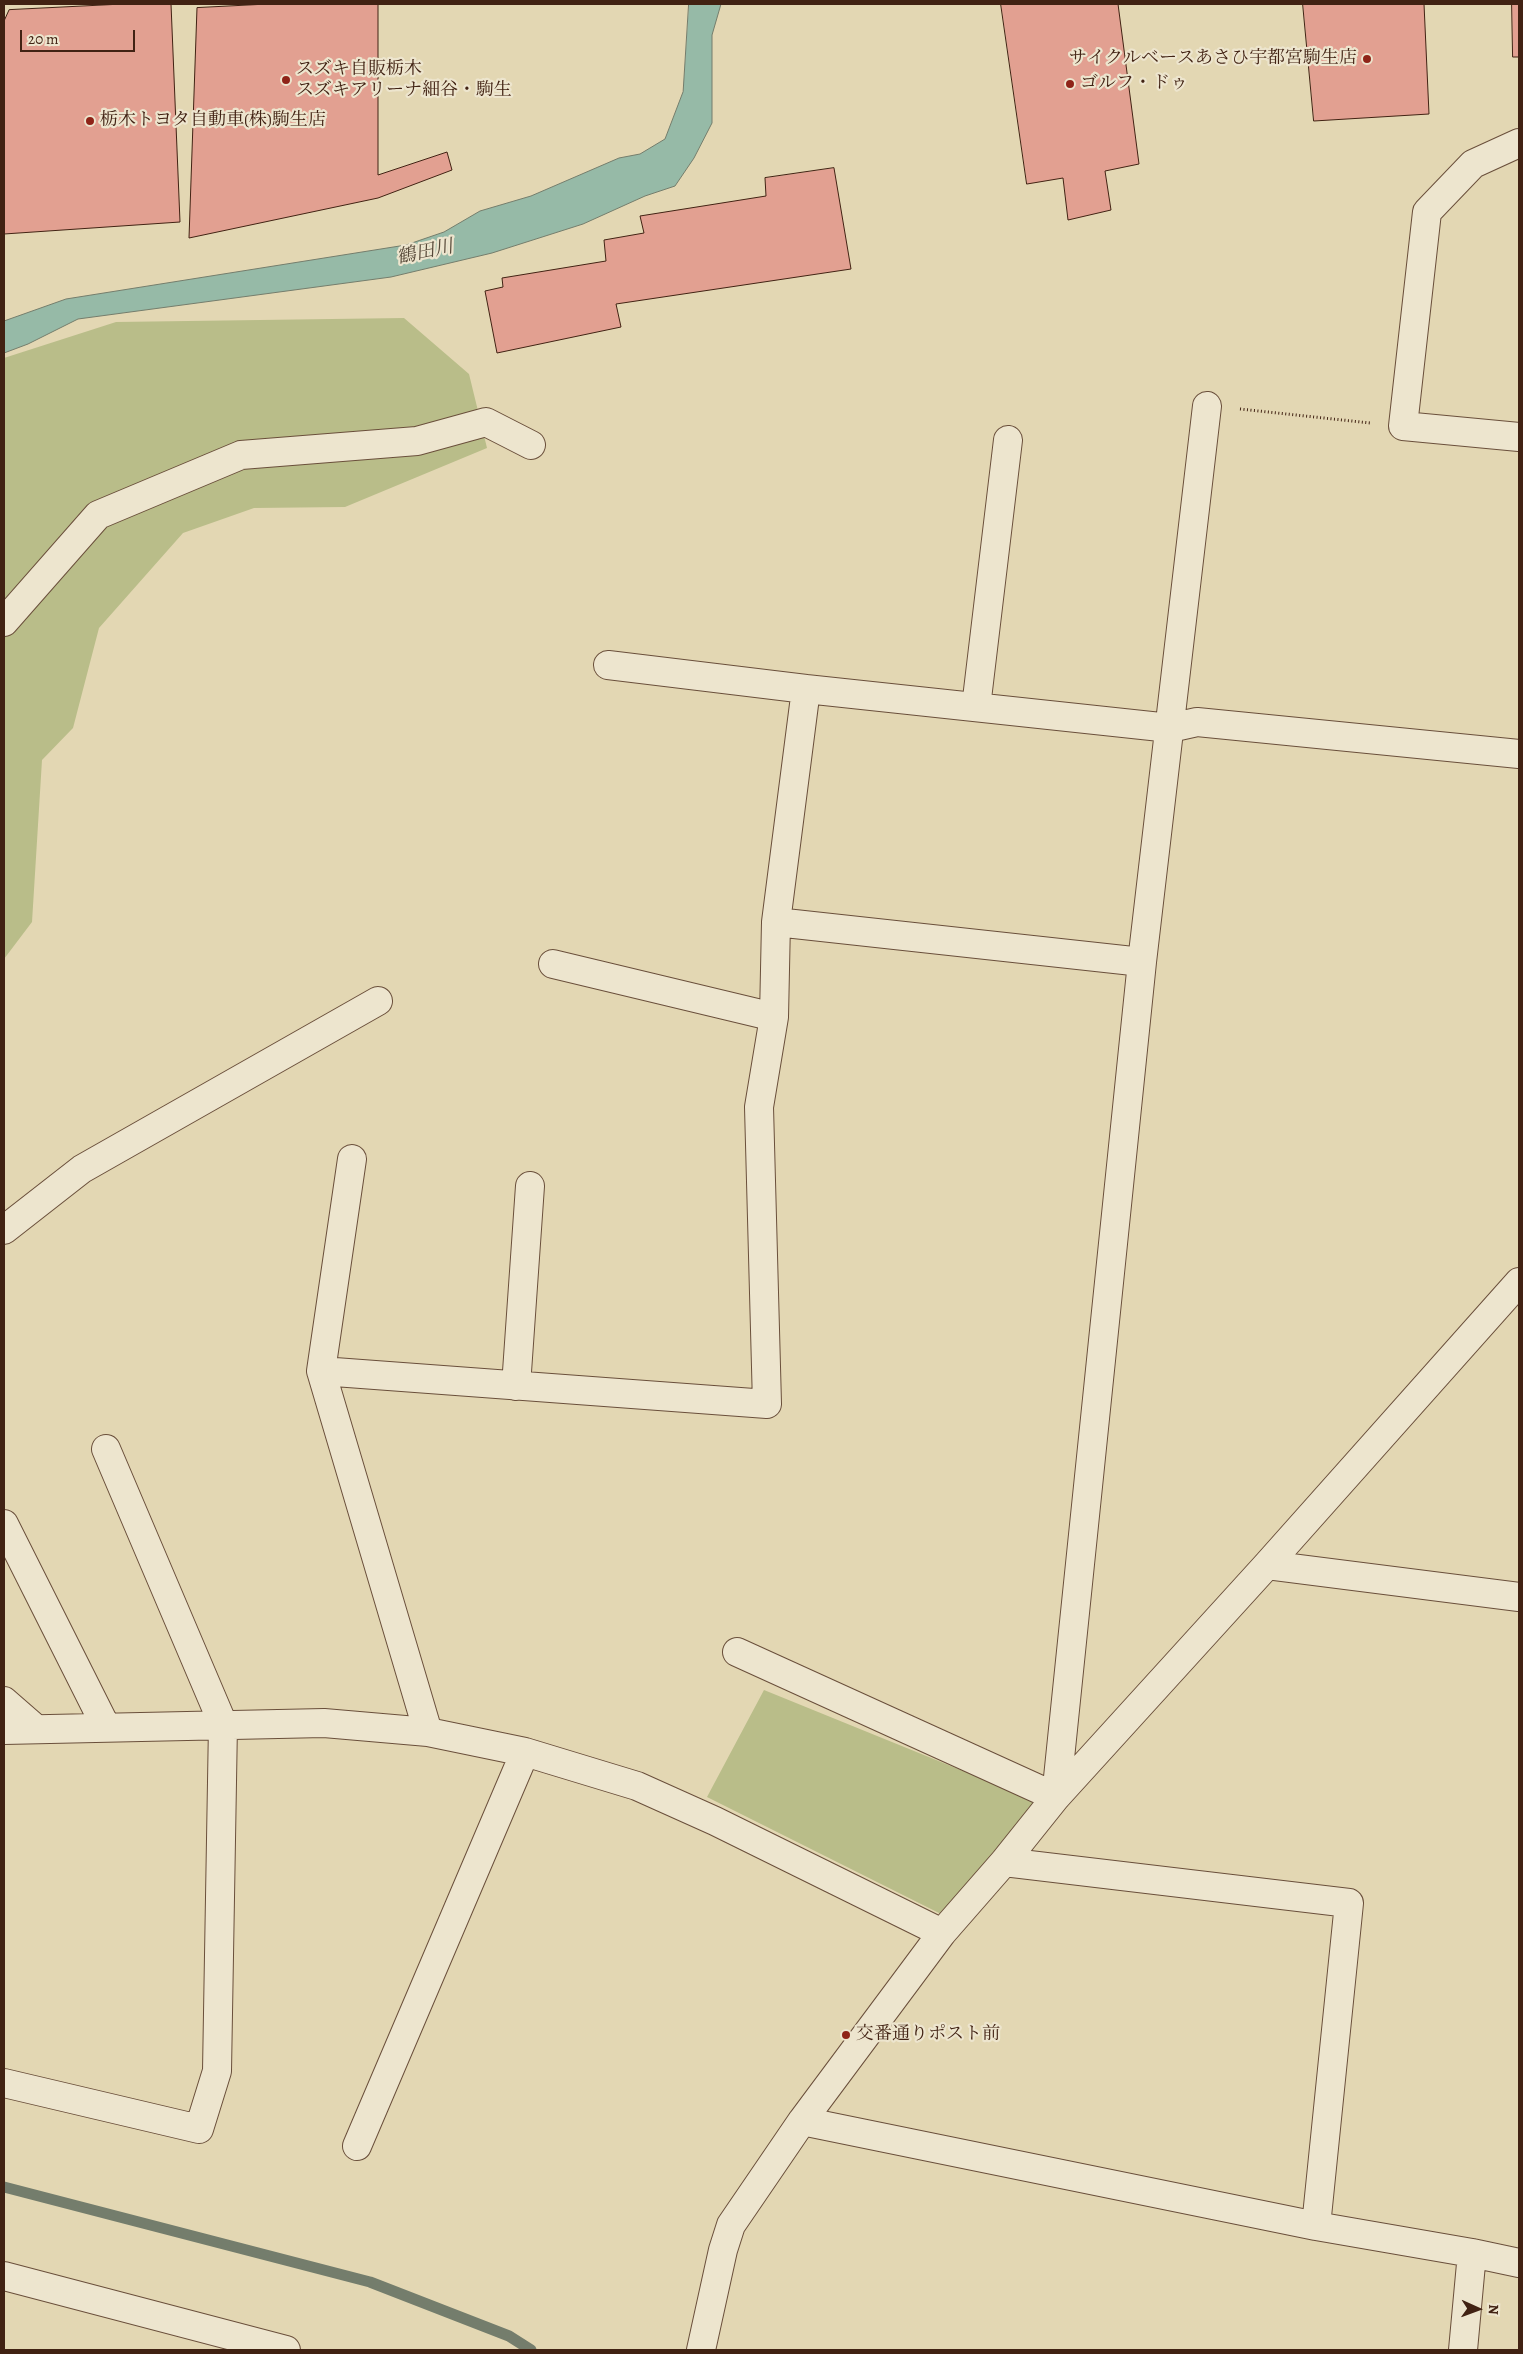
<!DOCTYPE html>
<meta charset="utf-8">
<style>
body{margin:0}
#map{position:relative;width:1523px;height:2354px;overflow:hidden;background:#e3d7b3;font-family:Alegreya,serif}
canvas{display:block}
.frame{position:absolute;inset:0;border:5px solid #412213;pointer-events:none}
.north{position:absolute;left:1453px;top:2284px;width:50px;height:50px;-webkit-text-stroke:4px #ede5ce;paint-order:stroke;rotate:92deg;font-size:14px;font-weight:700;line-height:20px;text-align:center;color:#412213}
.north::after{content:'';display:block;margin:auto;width:18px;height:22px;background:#412213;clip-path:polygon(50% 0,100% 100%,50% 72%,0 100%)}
.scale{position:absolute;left:20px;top:30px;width:115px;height:22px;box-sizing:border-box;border:2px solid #412213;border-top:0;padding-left:6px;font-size:15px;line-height:18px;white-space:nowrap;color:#412213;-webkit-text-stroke:4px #ede5ce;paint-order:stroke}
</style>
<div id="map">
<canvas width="1523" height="2354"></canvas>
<div class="frame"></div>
<div class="north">N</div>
<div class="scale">20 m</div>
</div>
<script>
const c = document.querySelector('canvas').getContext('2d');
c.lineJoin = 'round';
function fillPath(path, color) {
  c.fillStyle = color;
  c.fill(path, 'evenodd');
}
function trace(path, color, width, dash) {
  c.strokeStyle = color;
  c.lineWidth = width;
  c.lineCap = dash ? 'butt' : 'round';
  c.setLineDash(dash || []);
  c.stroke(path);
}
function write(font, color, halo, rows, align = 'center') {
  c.font = font + ' Alegreya,"Noto Serif JP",serif';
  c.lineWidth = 4.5;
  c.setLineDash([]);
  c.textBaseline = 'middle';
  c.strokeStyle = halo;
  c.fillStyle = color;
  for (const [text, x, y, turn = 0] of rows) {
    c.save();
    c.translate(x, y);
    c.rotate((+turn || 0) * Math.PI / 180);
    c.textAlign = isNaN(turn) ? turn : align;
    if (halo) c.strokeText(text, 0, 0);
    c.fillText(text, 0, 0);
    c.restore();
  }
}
const green = new Path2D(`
 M404 318 469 374 487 448 345 507 254 508 183 533 99 628 73 728 42 760 32 922 4 959V358L116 322Z
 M764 1690 1037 1801 1003 1847 941 1914 707 1797Z`);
const water = new Path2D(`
 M689 4H721L712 35V123L694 158 675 186 645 196 583 224 492 253 391 277 78 319 28 344 4 353V321L66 299 406 245 444 232 480 211 531 196 619 158 640 154 665 139 683 92Z`);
const stream = new Path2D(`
 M4 2187 370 2282 509 2336 531 2350`);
const building = new Path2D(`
 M123 4H171L180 222 4 234V21L9 10Z
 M268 4H378V175L447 152 452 170 378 198 189 238 197 8Z
 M1001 4H1118L1139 164 1105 171 1111 210 1068 220 1063 178 1027 184Z
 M1303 4H1424L1429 114 1314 121Z
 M1512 4H1519V57H1513Z
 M834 168 851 269 616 304 621 327 497 353 485 291 503 287 502 278 606 261 604 240 644 233 640 216 766 196 765 178Z`);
const path = new Path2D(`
 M1240 409 1370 423`);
const street = new Path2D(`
 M1519 143 1473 164 1427 212 1403 426 1519 437
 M4 622 98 515 241 455 417 441 486 422 531 445
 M608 665 806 689
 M976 707 1008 440
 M776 922 1142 962
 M553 964 774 1017
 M4 1230 82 1169 378 1001
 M321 1371 352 1159
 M516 1386 530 1186
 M4 1524 106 1727
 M1267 1565 1519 1597
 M737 1652 1056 1797 1142 962 1207 406
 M4 1701 35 1728
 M4 1730 324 1723 428 1732 525 1752 637 1786 715 1821 942 1933
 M428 1732 321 1371 767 1404 759 1107 774 1017 776 922 806 689 1170 728 1197 722 1519 754
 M1004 1862 1349 1903 1316 2226
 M4 2083 199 2129 217 2071 223 1724 106 1449
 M802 2121 1316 2226 1472 2253 1519 2263
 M357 2146 525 1752
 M4 2276 286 2350
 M701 2350 723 2250 731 2225 802 2121 942 1933 1004 1862 1056 1797 1267 1565 1519 1282
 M1463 2350 1472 2253`);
const markers = [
 [1367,59,5,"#8f2418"],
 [286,80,5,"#8f2418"],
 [1070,84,5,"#8f2418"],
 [90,121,5,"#8f2418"],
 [846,2035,5,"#8f2418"]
];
const poiNames = [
 ["サイクルベースあさひ宇都宮駒生店",1357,59,"right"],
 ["スズキ自販栃木",296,70],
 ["スズキアリーナ細谷・駒生",296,91],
 ["ゴルフ・ドゥ",1080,84],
 ["栃木トヨタ自動車(株)駒生店",100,121],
 ["交番通りポスト前",856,2035]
];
const waterNames = [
 ["鶴田川",425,253,-12]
];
fillPath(green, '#b9bd89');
fillPath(water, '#96baa7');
trace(water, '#747d6c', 1);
trace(stream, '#747d6c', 11);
fillPath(building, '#e2a091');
trace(building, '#412213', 1);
trace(street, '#6a4f3b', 30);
trace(path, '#412213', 3, [1, 2.5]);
trace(street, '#ede5ce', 28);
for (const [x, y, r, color] of markers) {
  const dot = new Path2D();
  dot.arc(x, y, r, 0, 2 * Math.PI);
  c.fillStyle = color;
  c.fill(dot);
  trace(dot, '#ede5ce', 2);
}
write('18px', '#412213', '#ede5ce', poiNames, 'left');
write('italic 19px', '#564838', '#ede5ce', waterNames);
</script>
